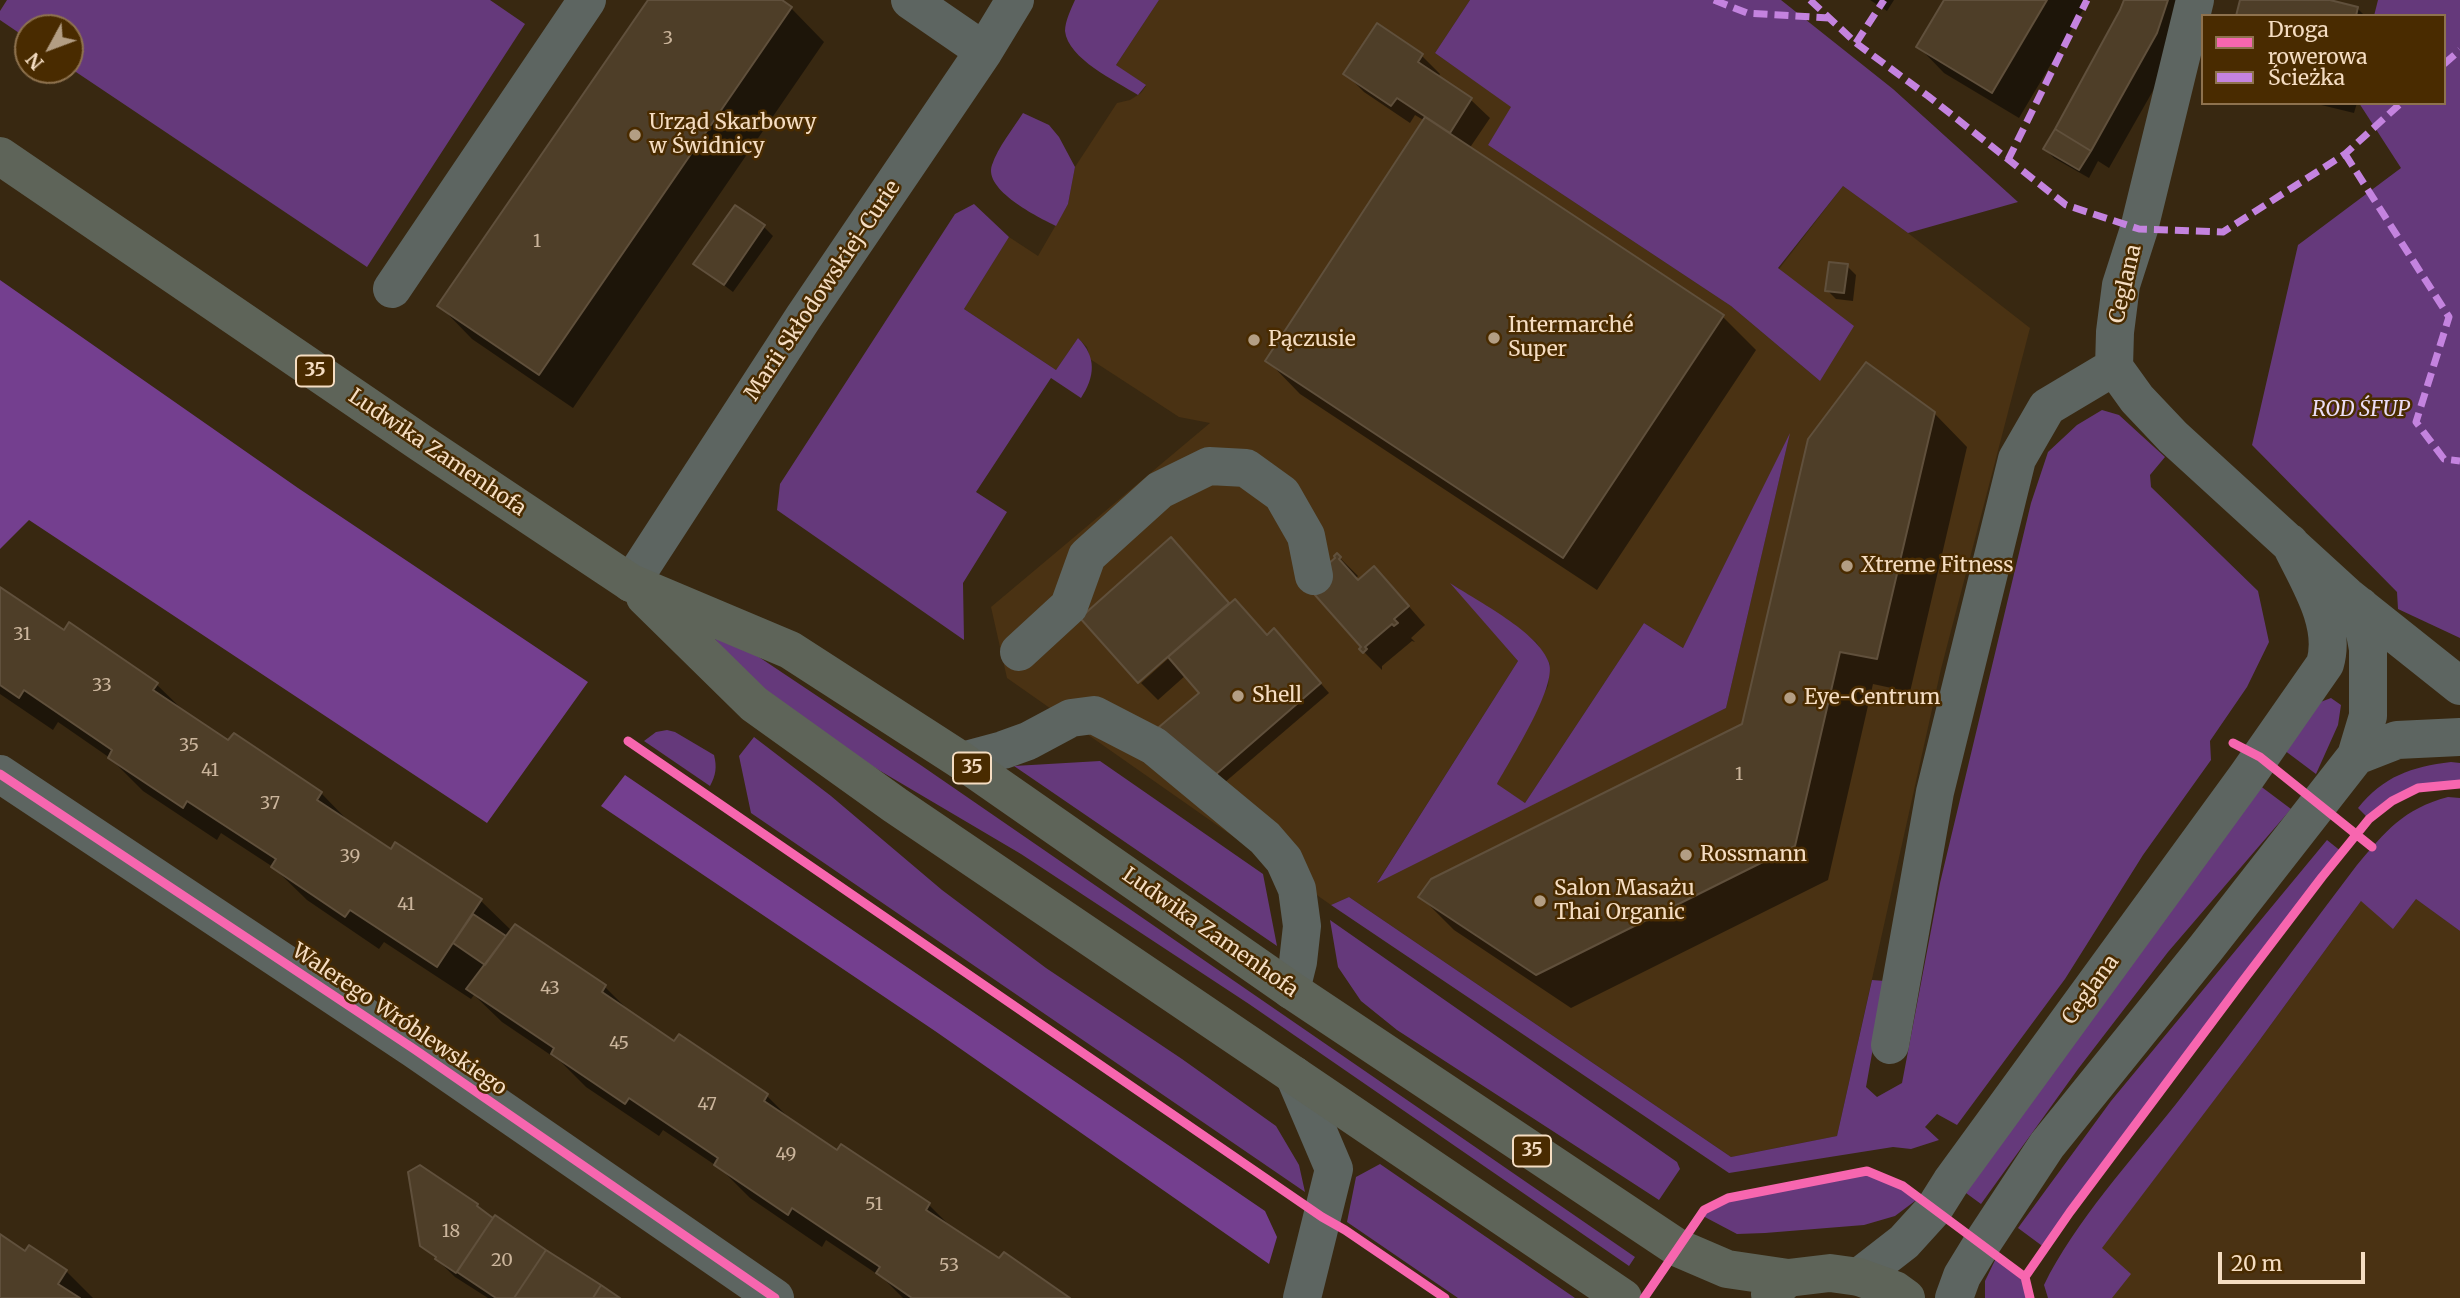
<!DOCTYPE html>
<meta charset="utf-8">
<style>
body{margin:0}
#map{position:relative;width:2460px;height:1298px;overflow:hidden;background:#382811;font-family:Merriweather,serif}
canvas{display:block}
.legend{position:absolute;left:2201px;top:14px;width:245px;height:91px;box-sizing:border-box;background:#492b00;border:2px solid #8e724e;margin:0;padding:9px 12px;list-style:none;font-size:21px;color:#f5ddc2}
.legend li{display:flex;align-items:center;gap:14px;height:35px}
.legend b{width:35px;border:2px solid #8e724e}
.north{position:absolute;left:14px;top:14px;width:70px;height:70px;box-sizing:border-box;background:#492b00;border:2px solid #8e724e;border-radius:50%;rotate:229deg;font-size:19px;font-weight:700;line-height:28px;text-align:center;color:#f5ddc2}
.north::after{content:'';display:block;margin:auto;width:24px;height:32px;background:#b39e84;clip-path:polygon(50% 0,100% 100%,50% 72%,0 100%)}
.scale{position:absolute;left:2218px;top:1252px;width:147px;height:32px;box-sizing:border-box;border:4px solid #f5ddc2;border-top:0;padding-left:9px;font-size:21px;line-height:24px;white-space:nowrap;color:#f5ddc2;-webkit-text-stroke:5px #492b00;paint-order:stroke}
</style>
<div id="map">
<canvas width="2460" height="1298"></canvas>
<ul class="legend">
<li><b style="height:9px;background:#f766af"></b>Droga rowerowa</li>
<li><b style="height:9px;background:#c483df"></b>Ścieżka</li>
</ul>
<div class="north">N</div>
<div class="scale">20 m</div>
</div>
<script>
const c = document.querySelector('canvas').getContext('2d');
c.lineJoin = 'round';
function fillPath(path, color) {
  c.fillStyle = color;
  c.fill(path, 'evenodd');
}
function trace(path, color, width, dash) {
  c.strokeStyle = color;
  c.lineWidth = width;
  c.lineCap = dash ? 'butt' : 'round';
  c.setLineDash(dash || []);
  c.stroke(path);
}
function write(font, color, halo, rows, align = 'center') {
  c.font = font + ' Merriweather,serif';
  c.lineWidth = 5;
  c.setLineDash([]);
  c.textBaseline = 'middle';
  c.strokeStyle = halo;
  c.fillStyle = color;
  for (const [text, x, y, turn = 0] of rows) {
    c.save();
    c.translate(x, y);
    c.rotate((+turn || 0) * Math.PI / 180);
    c.textAlign = isNaN(turn) ? turn : align;
    if (halo) c.strokeText(text, 0, 0);
    c.fillText(text, 0, 0);
    c.restore();
  }
}
const built = new Path2D(`
 M1159 0H1470L1435 53 1512 107 1488 145 1731 306 1820 381 1779 269 1843 186 1908 233 2030 328 1941 669 1837 1136 1731 1157 1349 897 1331 905 1007 678 991 607 1210 423 1179 417 1150 398 1090 359 1087 347 1078 338 1056 370 964 309 1009 237 1038 256 1068 204 1075 167 1117 103 1130 100 1141 93 1146 86 1116 65ZM1789 437 1726 708 1378 881 1518 661 1453 585 1536 642 1550 664 1548 686 1496 785 1525 803 1644 623 1683 648Z
 M2416 899 2460 931V1298H2112L2101 1248 2256 1045 2361 901Z`);
const green = new Path2D(`
 M7 0H490L525 24 367 267 70 68V28H28V39L0 20V11Z
 M1075 0H1159L1116 65 1146 85 1138 95C1116 81 1068 59 1065 31 1065 21 1071 9 1075 0Z
 M1470 0H1781L1893 89 2018 202 1908 233 1843 186 1778 268 1854 326 1820 381 1731 306 1488 145 1511 107 1435 53Z
 M2378 0H2460V638L2398 609 2397 592 2252 445 2298 245 2401 168 2359 103H2444V16H2374Z
 M1023 113 1049 125 1059 137 1075 167 1068 204 1056 226C1038 217 983 190 992 165 998 147 1013 129 1023 113Z
 M974 204 1009 237 964 309 1056 370 1078 338C1097 357 1095 377 1081 398L1051 378 976 492 1007 512 963 583 964 640 777 510 780 484 955 214Z
 M2102 410 2119 415 2165 457 2150 475 2151 487 2258 591 2269 642 2247 687 2210 741 2211 760 2143 855 2065 979 1957 1125 1937 1114 1925 1127 1939 1140 1911 1149 1893 1147 1729 1173 1331 905 1349 897 1731 1157 1837 1136 1872 980 1885 981 1866 1087 1877 1097 1902 1083 1940 883 2031 503 2048 452 2077 425Z
 M1790 433 1726 708 1377 883 1518 661 1450 583C1477 601 1539 632 1549 663 1557 687 1510 760 1497 784L1525 803 1644 623 1683 648Z
 M714 627 922 766 1635 1257 1629 1266 1249 1004 1021 854 777 710 706 629Z
 M2331 698 2341 705 2338 725 2316 774 2272 741 2310 706Z
 M667 730 675 732 714 755C717 767 716 775 710 786L644 741 656 732Z
 M754 737 831 796 942 890 1046 968 1182 1059 1276 1126 1299 1165 1305 1192 751 813 739 756Z
 M1100 761 1263 874 1277 946 1014 766Z
 M2451 762 2460 763V784C2420 783 2399 795 2369 819L2358 808C2384 776 2411 767 2451 762Z
 M2247 776 2291 809 2168 952 2078 1069 1981 1204 1951 1182Z
 M2448 797 2460 798V931L2416 899 2393 929 2361 901 2256 1045 2102 1248 2131 1274 2112 1298H2048L2044 1285C2074 1223 2133 1158 2176 1104 2238 1025 2297 944 2357 865 2386 831 2403 809 2448 797Z
 M2327 840 2342 852 2140 1118 2045 1248 2018 1228 2111 1101Z
 M1330 920 1677 1162 1680 1169 1659 1200 1397 1030 1361 1001 1338 967Z
 M1380 1164 1575 1298H1458L1347 1222 1356 1177Z
 M1867 1171 1903 1186 1919 1198 1895 1216 1864 1225 1765 1233 1737 1234 1701 1215C1715 1194 1837 1177 1867 1171Z
 M1997 1256 2025 1277 2030 1298H1985V1281Z`);
const forest = new Path2D(`
 M0 280 298 488 588 682 487 823 29 520 0 549Z
 M625 775 1265 1211 1277 1237 1269 1264 935 1031 601 806Z`);
const shadow = new Path2D(`
 M650 0H779L791 8 824 42 573 408 472 339 439 305Z
 M1870 0H1894L1887 11Z
 M1946 0H2089L2019 118 1944 73 1918 46Z
 M2125 0H2192L2175 52 2109 168 2098 161 2089 178 2054 158 2045 149Z
 M2242 0H2322L2357 8 2365 16H2238Z
 M1377 26 1422 56 1440 74 1438 77 1471 100 1490 118 1469 149 1723 317 1756 350 1597 590 1300 394 1267 360 1425 121 1415 115 1410 123 1364 92 1346 74Z
 M2313 103H2357L2354 113Z
 M735 208 764 227 773 236 733 292 696 264Z
 M1847 266 1856 275 1853 301 1836 299 1827 290Z
 M1934 413 1967 447 1910 692 1873 684 1828 880 1571 1008 1454 930 1421 897 1743 725Z
 M1337 555 1358 576 1356 578 1359 581 1392 587 1425 625 1411 638 1415 642 1412 641 1382 666V670L1361 649 1364 647Z
 M1189 558 1230 605 1267 637 1283 640 1329 693 1217 789 1201 693 1186 675 1158 700 1141 683 1170 657Z
 M0 589 65 633 156 684 188 715 229 743 321 793 354 827 391 851 396 844 481 901 512 931 605 987 634 1016 674 1043 767 1096 795 1124 838 1153 929 1205 956 1232 1000 1260 1067 1298H903L883 1278 826 1240 822 1247 750 1198 721 1169 663 1130 659 1136 586 1087 561 1062 502 1022 474 995 471 999 384 942 379 949 307 900 273 867 221 833 217 840 143 791 110 758 58 722 53 730 0 694Z
 M477 1205 494 1220 616 1298H488L455 1277 422 1245Z
 M0 1236 25 1253 66 1271 93 1298H0Z`);
const building = new Path2D(`
 M648 0H782L792 7 539 375 437 306Z
 M1944 0H2047L1992 93 1916 47Z
 M2124 0H2168L2157 33 2091 151 2055 129 2120 10Z
 M2240 0H2330L2358 7 2356 16H2236Z
 M1377 23 1423 54 1418 62 1472 98 1450 133 1397 98 1391 106 1343 74Z
 M1425 117 1724 315 1563 558 1265 361Z
 M2055 129 2091 151 2079 170 2043 149Z
 M735 205 765 225 724 285 693 264Z
 M1829 262 1848 264 1844 293 1825 291Z
 M1866 362 1935 412 1877 659 1840 652 1795 846 1536 975 1418 897 1431 879 1742 724 1808 439Z
 M1171 537 1229 603 1138 683 1080 618Z
 M1337 553 1341 557 1339 559 1358 580 1374 566 1409 606 1394 619 1398 623 1394 626 1392 624 1365 647 1367 649 1363 653 1359 649 1361 647 1307 586V582L1335 558 1334 556Z
 M0 587 64 630 69 622 158 683 153 690 228 740 234 733 322 792 317 800 391 849 395 842 482 899 437 967 350 910 345 917 271 867 276 859 187 801 183 808 108 758 112 750 24 690 19 698 0 685Z
 M1235 599 1267 635 1274 628 1321 683 1207 782 1159 727 1199 693 1168 657Z
 M473 914 506 936 485 965 453 943Z
 M515 924 606 985 602 992 674 1041 679 1034 768 1094 764 1101 837 1150 841 1144 930 1203 926 1210 999 1258 1004 1252 1070 1298H912L876 1273 880 1267 792 1208 788 1215 714 1165 718 1158 629 1098 625 1104 551 1054 554 1048 466 989Z
 M420 1165 478 1204 477 1206 493 1218 456 1273 435 1259 436 1257 420 1246 408 1172Z
 M495 1215 546 1250 514 1298H496L457 1272Z
 M0 1234 25 1251 29 1245 67 1270 58 1284 80 1298H0Z
 M546 1250 601 1285 593 1298H514Z
 M601 1285 620 1298H593Z`);
const minor = new Path2D(`
 M910 0 984 51
 M2195 0 2139 229 2121 285 2115 332 2114 367 2137 399 2173 437 2347 596 2460 686
 M392 289 587 0
 M631 583 803 318 984 51 1015 0
 M1019 652 1069 606 1087 556 1160 490 1209 466 1246 468 1282 494 1306 536 1314 576
 M2356 756 2397 740 2460 737
 M962 761 1003 750 1028 741 1071 718 1094 715 1154 746 1265 838 1284 860 1297 889 1302 926 1298 962 1291 990
 M0 774 414 1049 775 1298
 M1890 1045 1935 792 2017 459 2047 407 2114 367
 M1294 1075 1334 1169 1302 1298
 M1859 1277 1904 1242 1934 1209 1951 1182 2247 776 2325 664C2337 623 2307 579 2290 543
 M1954 1298 1962 1276 1981 1245 2047 1145 2206 948 2356 756 2368 716V649L2360 606`);
const major = new Path2D(`
 M0 156 421 443 631 583 790 650 962 761 1291 990 1678 1248 1727 1269 1788 1278
 M645 597 754 704 895 805 1623 1298
 M1770 1294 1788 1278 1830 1273 1859 1277 1895 1290 1906 1298`);
const quiet = new Path2D(`
 M1714 0 1747 13 1829 18
 M1810 0 1856 43 1928 96 2066 205 2139 229 2223 232 2345 154 2401 103
 M1856 43 1884 0
 M2444 64 2460 50
 M2345 154 2449 317 2416 422 2444 459 2460 461
 M2008 160 2087 0`);
const cycleway = new Path2D(`
 M628 741 1322 1217 1345 1230 1445 1298
 M2233 743 2260 757 2372 847
 M0 774 414 1049 775 1298
 M2025 1277 2070 1212 2242 982 2322 877 2369 819 2392 801 2418 788 2460 784
 M1644 1298 1704 1210 1728 1198 1867 1171 1903 1186 2025 1277 2030 1298`);
const markers = [
 [635,135,7,"#b39e84"],
 [1494,338,7,"#b39e84"],
 [1254,340,7,"#b39e84"],
 [1847,566,7,"#b39e84"],
 [1238,696,7,"#b39e84"],
 [1790,698,7,"#b39e84"],
 [1686,855,7,"#b39e84"],
 [1540,901,7,"#b39e84"]
];
const numberNames = [
 ["3",668,39],
 ["1",537,242],
 ["31",22,635],
 ["33",102,686],
 ["35",189,746],
 ["41",210,771],
 ["1",1739,775],
 ["37",270,804],
 ["39",350,857],
 ["41",406,905],
 ["43",550,989],
 ["45",619,1044],
 ["47",707,1105],
 ["49",786,1155],
 ["51",874,1205],
 ["18",451,1232],
 ["20",502,1261],
 ["53",949,1266]
];
const shields = [
 [315,371,38],
 [972,768,38],
 [1532,1151,38]
];
const shieldNames = [
 ["35",315,371],
 ["35",972,768],
 ["35",1532,1151]
];
const poiNames = [
 ["Urząd Skarbowy",649,123],
 ["w Świdnicy",649,147],
 ["Intermarché",1508,326],
 ["Super",1508,350],
 ["Pączusie",1268,340],
 ["Xtreme Fitness",1861,566],
 ["Shell",1252,696],
 ["Eye-Centrum",1804,698],
 ["Rossmann",1700,855],
 ["Salon Masażu",1554,889],
 ["Thai Organic",1554,913]
];
const streetNames = [
 ["Ceglana",2126,284,-77],
 ["Marii Skłodowskiej-Curie",823,291,-56],
 ["Ludwika Zamenhofa",437,453,34],
 ["Ludwika Zamenhofa",1210,933,35],
 ["Ceglana",2091,990,-54],
 ["Walerego Wróblewskiego",399,1020,34]
];
const parkNames = [
 ["ROD ŚFUP",2361,410]
];
fillPath(built, '#4a3213');
fillPath(green, '#65397b');
fillPath(forest, '#743f8f');
fillPath(shadow, '#0007');
fillPath(building, '#4e3e28');
trace(building, '#60503c', 2);
trace(minor, '#5d6561', 38);
trace(major, '#5e6459', 38);
trace(quiet, '#c483df', 7, [14, 7]);
trace(cycleway, '#f766af', 9);
for (const [x, y, r, color] of markers) {
  const dot = new Path2D();
  dot.arc(x, y, r, 0, 2 * Math.PI);
  c.fillStyle = color;
  c.fill(dot);
  trace(dot, '#492b00', 2.5);
}
write('18px', '#cbb59c', null, numberNames);
for (const [x, y, w] of shields) {
  const box = new Path2D();
  box.roundRect(x - w / 2, y - 15.5, w, 31, 5);
  c.fillStyle = '#492b00';
  c.fill(box);
  trace(box, '#f5ddc2', 2);
}
write('bold 19px', '#f5ddc2', null, shieldNames);
write('21px', '#f5ddc2', '#492b00', poiNames, 'left');
write('21px', '#f5ddc2', '#492b00', streetNames);
write('italic 21px', '#eadcf5', '#492b00', parkNames);
</script>
